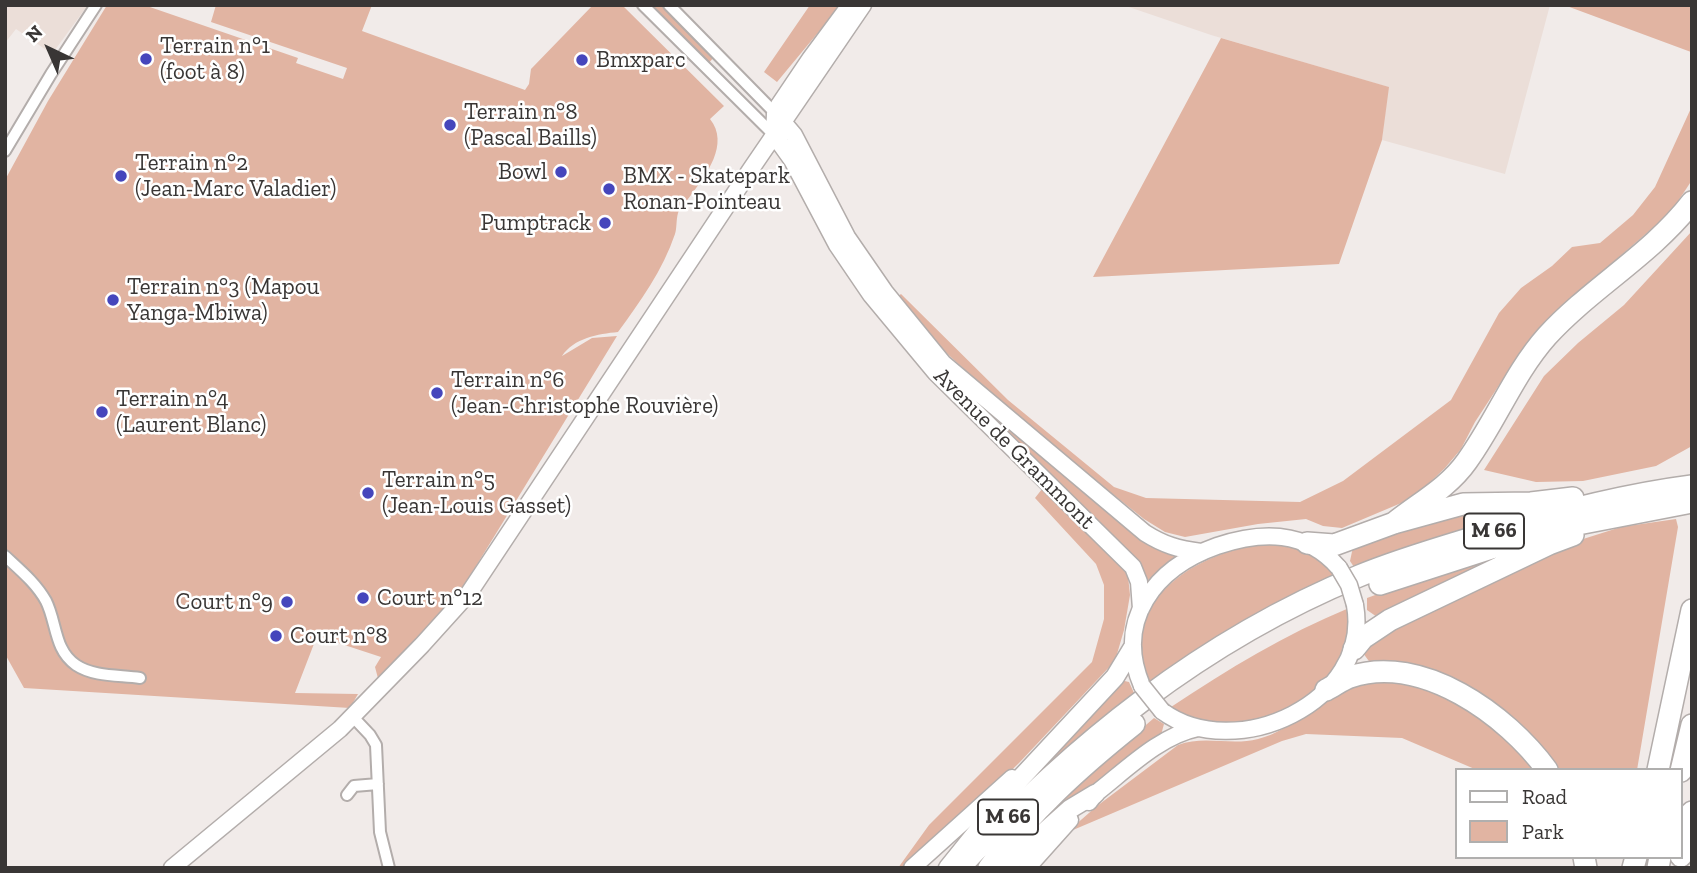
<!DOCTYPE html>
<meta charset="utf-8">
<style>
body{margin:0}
#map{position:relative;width:1697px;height:873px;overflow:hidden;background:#f1ebe9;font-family:"Zilla Slab",serif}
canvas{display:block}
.frame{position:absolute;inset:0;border:7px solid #393635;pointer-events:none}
.legend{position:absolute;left:1455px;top:768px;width:228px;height:91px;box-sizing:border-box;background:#fff;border:2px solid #b0afae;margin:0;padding:9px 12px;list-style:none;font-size:21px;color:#393635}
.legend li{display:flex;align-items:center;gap:14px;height:35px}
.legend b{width:35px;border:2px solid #b0afae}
.north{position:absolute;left:14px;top:14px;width:70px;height:70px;-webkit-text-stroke:5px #fff;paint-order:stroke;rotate:316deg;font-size:19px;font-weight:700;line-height:28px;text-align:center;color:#393635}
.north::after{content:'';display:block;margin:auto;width:24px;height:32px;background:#393635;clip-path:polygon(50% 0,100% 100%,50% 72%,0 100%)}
</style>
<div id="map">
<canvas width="1697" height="873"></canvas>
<div class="frame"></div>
<ul class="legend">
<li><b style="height:9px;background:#fff"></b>Road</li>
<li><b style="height:19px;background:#e1b4a2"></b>Park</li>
</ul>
<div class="north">N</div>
</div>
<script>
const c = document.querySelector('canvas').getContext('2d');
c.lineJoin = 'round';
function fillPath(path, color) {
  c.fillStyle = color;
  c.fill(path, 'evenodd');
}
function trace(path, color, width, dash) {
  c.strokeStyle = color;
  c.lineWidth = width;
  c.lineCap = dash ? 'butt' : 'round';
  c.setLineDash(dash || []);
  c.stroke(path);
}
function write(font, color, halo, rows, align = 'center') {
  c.font = font + ' "Zilla Slab",serif';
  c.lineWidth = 5;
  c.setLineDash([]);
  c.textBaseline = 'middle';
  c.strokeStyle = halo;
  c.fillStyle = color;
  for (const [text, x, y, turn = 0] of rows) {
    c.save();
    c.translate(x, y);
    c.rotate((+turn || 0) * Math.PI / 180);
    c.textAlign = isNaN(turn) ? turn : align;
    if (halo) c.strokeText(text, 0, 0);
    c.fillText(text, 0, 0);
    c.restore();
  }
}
const built = new Path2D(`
 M5 5H88L52 54 16 29 5 43Z
 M1123 5H1550L1505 174 1382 140 1388 87 1211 35Z`);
const green = new Path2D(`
 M107 5H144L298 58 296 63 343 79 347 68 211 22 216 5H372L362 31 525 90 529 84 531 69 593 5H622L724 106 710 119C730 144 706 175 691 195 687 201 680 207 678 213 676 220 677 228 675 234 663 270 640 302 618 332 598 334 574 338 562 356L592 338 617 336 454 602 379 682 375 667 381 657 317 636 295 693 358 694 350 708 24 688 5 654V180L48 101Z
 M649 5H662L714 57 708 64Z
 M810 5H841L777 82 764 72Z
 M1564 5H1692L1691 52Z
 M1221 38 1389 87 1382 140 1339 264 1093 277Z
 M1692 106V180L1671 212 1558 310 1524 347 1475 422 1461 449 1445 468 1423 489 1406 501 1342 528 1323 526 1306 519 1258 524 1185 537 1165 532 1144 519 1066 457 965 370 931 339 897 297 901 294 1008 400 1114 487 1146 498 1300 502 1343 481 1451 400 1499 313 1521 288 1552 266 1572 247 1600 243 1633 215 1655 187Z
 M1692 231V446L1656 466 1583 481 1536 482 1484 470 1544 376 1578 343 1624 305Z
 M924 347 1181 555 1168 563 1145 583Z
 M1042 489 1119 564 1128 576 1130 595 1124 630 1115 661 1019 763 954 826 902 868H898L929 825 1092 662 1104 619V585L1096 564 1035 498Z
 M1478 507H1542L1399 550 1354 567 1350 561 1353 547Z
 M1676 519 1678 527 1637 770H1557L1515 723 1371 664 1363 653 1370 644 1387 630 1580 540 1621 527Z
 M1272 543C1302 548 1316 554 1337 577L1150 683C1111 601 1202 548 1272 543Z
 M1532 544 1380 619 1367 610V598L1461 564Z
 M1349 608C1349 617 1350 627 1348 635 1338 689 1273 725 1223 723 1203 723 1187 716 1171 707 1228 669 1286 634 1349 608Z
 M1120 680 1129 682 1134 693 1087 730 1009 803Z
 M1379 680 1425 687 1487 718 1537 770H1477L1402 738 1306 734 1282 741 1066 833 1097 806 1178 745C1204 735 1231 746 1258 739 1294 730 1319 698 1352 683 1360 680 1371 681 1379 680Z
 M1154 718 1164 724 1161 735 1029 835 1074 787Z`);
const street = new Path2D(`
 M643 5 774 135
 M669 5 779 117
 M5 151 51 74 96 5
 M5 556C20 570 36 583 46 601 57 623 54 650 76 665 94 677 119 675 140 678
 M353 717 370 735 376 745 380 832 389 868
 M347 795 354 786 378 784`);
const secondary = new Path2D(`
 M850 5 810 59 779 105 775 114 774 135 792 160 837 245 871 295 935 372 1133 567 1139 582 1141 609
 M783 122 794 135 847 237 885 292 943 363 1145 533C1164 545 1178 549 1201 552
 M1142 686C1114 620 1155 568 1217 546 1262 531 1306 530 1339 568
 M1162 711C1235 765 1372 702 1355 605
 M1089 802 1095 794C1126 770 1159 736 1198 728
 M172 868 340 729 422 645 469 593 751 169 863 5
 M912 868 1012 778
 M1027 868 1070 820`);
const primary = new Path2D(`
 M948 868 1019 780 1115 677 1132 649
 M1004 868 1070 809 1095 794`);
const highway = new Path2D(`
 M1394 523C1419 503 1448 488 1467 461 1496 421 1514 373 1547 336 1592 287 1651 255 1692 202
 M1307 543 1334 545 1394 523 1463 504 1531 503 1573 498
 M1380 584 1547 530 1692 502
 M1354 649 1363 638 1390 620 1549 544 1573 535
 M1326 690C1334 686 1342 680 1350 677 1422 653 1507 715 1547 770
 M1658 770 1692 610
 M1681 771 1692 725
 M1681 856 1692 812
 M1584 857 1586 868
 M959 868C1073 745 1203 640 1359 576 1400 559 1443 547 1485 534 1553 513 1622 495 1692 486
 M989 868C1030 812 1080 767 1134 724
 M1633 868 1636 857
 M1658 868 1660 857`);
const secondaryBridge = new Path2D(`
 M1339 568 1349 585 1355 605
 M1142 686 1162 711`);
const markers = [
 [146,59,7,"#4546bc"],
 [582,60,7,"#4546bc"],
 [450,125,7,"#4546bc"],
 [561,172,7,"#4546bc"],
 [121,176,7,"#4546bc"],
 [609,189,7,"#4546bc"],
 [605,223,7,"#4546bc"],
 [113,300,7,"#4546bc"],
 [437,393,7,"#4546bc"],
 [102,412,7,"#4546bc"],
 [368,493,7,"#4546bc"],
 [363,598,7,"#4546bc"],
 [287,602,7,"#4546bc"],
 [276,636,7,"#4546bc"]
];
const shields = [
 [1494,531,60],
 [1008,817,60]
];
const shieldNames = [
 ["M 66",1494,531],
 ["M 66",1008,817]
];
const poiNames = [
 ["Terrain n°1",160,46],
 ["(foot à 8)",160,72],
 ["Bmxparc",596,60],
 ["Terrain n°8",464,112],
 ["(Pascal Baills)",464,138],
 ["Terrain n°2",135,163],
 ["(Jean-Marc Valadier)",135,189],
 ["Bowl",547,172,"right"],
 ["BMX - Skatepark",623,176],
 ["Ronan-Pointeau",623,202],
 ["Pumptrack",591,223,"right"],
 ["Terrain n°3 (Mapou",127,287],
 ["Yanga-Mbiwa)",127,313],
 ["Terrain n°6",451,380],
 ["(Jean-Christophe Rouvière)",451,406],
 ["Terrain n°4",116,399],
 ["(Laurent Blanc)",116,425],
 ["Terrain n°5",382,480],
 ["(Jean-Louis Gasset)",382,506],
 ["Court n°12",377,598],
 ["Court n°9",273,602,"right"],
 ["Court n°8",290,636]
];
const streetNames = [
 ["Avenue de Grammont",1014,449,45]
];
fillPath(built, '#ebded8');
fillPath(green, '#e1b4a2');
trace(street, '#b3adab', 14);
trace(secondary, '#b3adab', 19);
trace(primary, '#b3adab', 21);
trace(highway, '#b3adab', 24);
trace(street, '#fff', 10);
trace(secondary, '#fff', 16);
trace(primary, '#fff', 18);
trace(highway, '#fff', 21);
trace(secondaryBridge, '#b3adab', 19, []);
trace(secondaryBridge, '#fff', 16);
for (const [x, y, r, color] of markers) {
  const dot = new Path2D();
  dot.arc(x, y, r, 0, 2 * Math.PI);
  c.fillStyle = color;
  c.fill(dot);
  trace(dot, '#fff', 2.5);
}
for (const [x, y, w] of shields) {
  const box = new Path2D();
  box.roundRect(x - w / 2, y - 17.5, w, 35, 5);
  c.fillStyle = '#fff';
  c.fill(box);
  trace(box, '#393635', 2);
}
write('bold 21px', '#393635', null, shieldNames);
write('23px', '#393635', '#fff', poiNames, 'left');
write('23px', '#393635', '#fff', streetNames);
</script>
